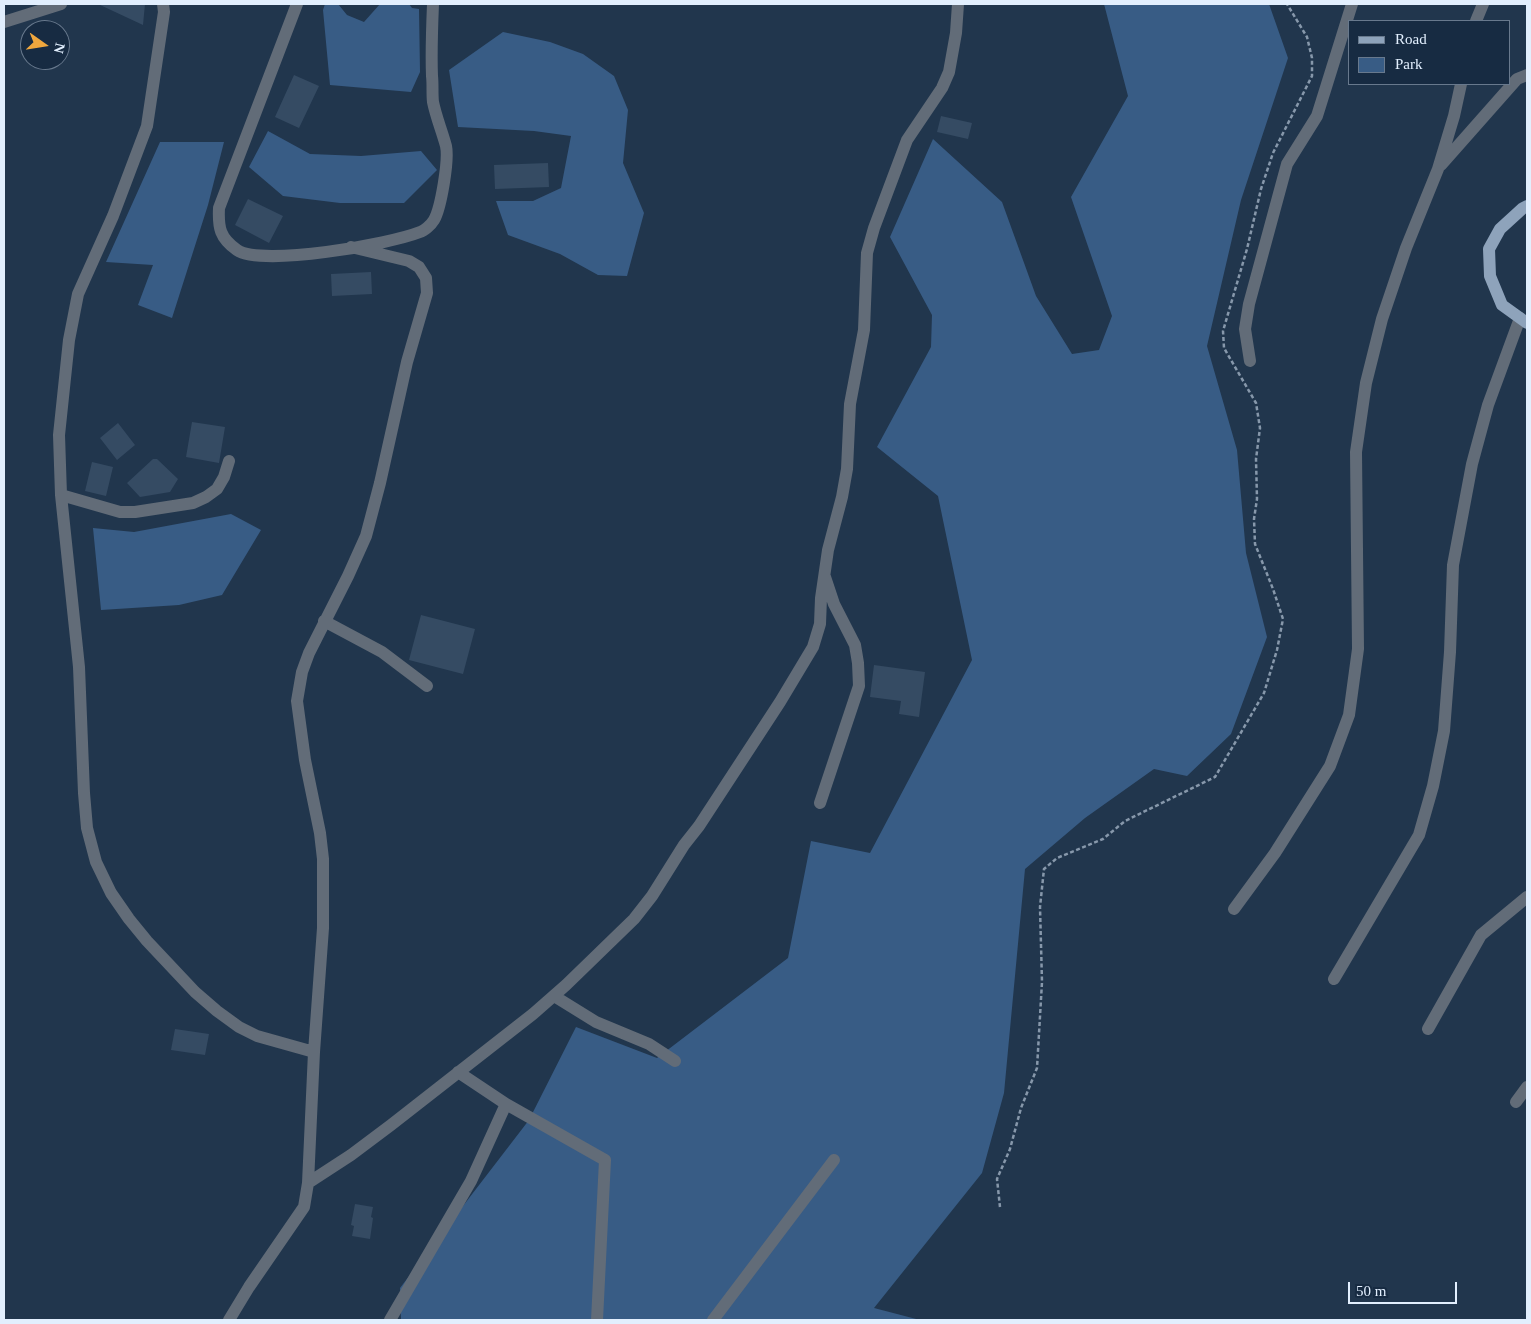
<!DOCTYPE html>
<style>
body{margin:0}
#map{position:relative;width:1531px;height:1324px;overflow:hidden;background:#21364d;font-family:"Times New Roman",serif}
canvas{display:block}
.frame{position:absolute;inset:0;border:5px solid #e2effe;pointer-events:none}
.legend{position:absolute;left:1348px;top:20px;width:162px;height:65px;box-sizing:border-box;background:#172b42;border:1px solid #68798d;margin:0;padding:6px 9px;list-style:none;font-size:15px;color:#e2effe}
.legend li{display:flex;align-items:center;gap:10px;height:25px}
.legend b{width:25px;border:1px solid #68798d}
.north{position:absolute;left:20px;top:20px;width:50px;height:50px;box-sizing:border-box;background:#172b42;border:1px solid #68798d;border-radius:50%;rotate:103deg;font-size:14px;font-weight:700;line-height:20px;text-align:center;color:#e2effe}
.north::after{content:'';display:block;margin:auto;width:18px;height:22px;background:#efa73e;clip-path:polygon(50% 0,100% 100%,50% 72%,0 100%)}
.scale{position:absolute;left:1348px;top:1282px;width:109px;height:22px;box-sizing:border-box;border:2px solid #e2effe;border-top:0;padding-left:6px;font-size:15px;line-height:18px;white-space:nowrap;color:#e2effe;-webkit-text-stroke:4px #172b42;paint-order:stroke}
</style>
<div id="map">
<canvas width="1531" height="1324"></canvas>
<div class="frame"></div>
<ul class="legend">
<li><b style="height:6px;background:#8ea3bb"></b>Road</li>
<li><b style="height:14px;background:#385c85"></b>Park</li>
</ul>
<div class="north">N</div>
<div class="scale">50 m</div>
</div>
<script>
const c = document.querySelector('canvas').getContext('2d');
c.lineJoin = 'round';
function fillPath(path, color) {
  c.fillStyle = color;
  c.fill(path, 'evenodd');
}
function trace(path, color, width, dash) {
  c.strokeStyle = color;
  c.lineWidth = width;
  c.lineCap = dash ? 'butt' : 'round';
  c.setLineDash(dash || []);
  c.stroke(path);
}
const green = new Path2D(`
 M325 4H338L347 15 364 22 380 4H409L412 8 419 9 420 72 411 92 330 85 323 10Z
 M1104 4H1269L1288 58 1241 200 1207 346 1237 450 1246 553 1267 637 1231 734 1187 776 1154 769 1085 818 1025 869 1004 1093 982 1173 874 1308 920 1320H401L400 1288 529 1120 576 1027 657 1058 788 958 811 841 870 853 972 660 938 496 877 447 931 347 932 315 890 237 933 139 1002 202 1036 296 1072 354 1099 350 1112 316 1071 197 1128 96Z
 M503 32 550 42 583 54 614 76 628 110 623 163 644 213 627 276 598 275 560 254 508 235 496 201H533L561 188 571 136 534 131 458 127 449 70Z
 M268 131 310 154 361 156 421 151 437 170 404 203H340L283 196 249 167Z
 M160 142H224L208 205 172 318 138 305 153 265 106 262Z
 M231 514 261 530 222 595 179 605 101 610 93 528 134 532Z`);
const building = new Path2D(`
 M98 4H145L143 25Z
 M294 75 319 86 299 128 275 117Z
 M941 116 972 123 968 139 937 132Z
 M548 163 549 187 495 189 494 165Z
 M248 199 283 216 269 243 235 225Z
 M371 272 372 294 332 296 331 274Z
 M192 422 225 427 219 463 186 457Z
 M118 423 135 445 117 460 100 438Z
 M153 459H157L178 479 170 492 140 497 127 483Z
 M92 462 113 467 106 496 85 491Z
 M421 615 475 629 463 674 409 660Z
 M874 665 925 672 919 717 899 714 901 701 870 697Z
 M175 1029 209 1034 205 1055 171 1050Z
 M355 1204 373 1207 371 1217 373 1218 370 1239 352 1236 354 1226 351 1225Z`);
const path = new Path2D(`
 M1000 1207 997 1179 1010 1149 1021 1108 1037 1068 1042 982 1040 907 1044 869 1057 858 1103 839 1125 821 1215 777 1264 693 1277 650 1283 619 1273 589 1255 544 1254 519 1257 499 1256 459 1260 428 1256 403 1224 348 1223 331 1247 249 1261 189 1273 153 1312 76V58L1307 37 1287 4`);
const minor = new Path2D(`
 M163 4 164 12 147 126 113 216 78 294 69 340 59 435 61 495 79 667 84 793 87 828 96 862 111 893 129 919 147 941 195 992 217 1011 239 1027 257 1036 314 1052
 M297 4 219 208C218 228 220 238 237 250 262 267 390 244 420 232 424 231 431 225 434 220 441 208 449 160 446 146 442 131 436 117 433 102 432 94 433 84 432 76 431 52 432 28 433 4
 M1476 21 1483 4
 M4 22 61 4
 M1441 165 1517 79 1527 75
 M1250 361 1245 329 1249 304 1287 164 1317 116 1352 4
 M61 495 120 512H135L193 503 206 497 217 489 224 477 229 461
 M324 621 382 652 427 686
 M820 803 859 686 858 663 855 645 834 604 825 577
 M1234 909 1275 853 1330 766 1349 715 1358 649 1356 452 1366 383 1382 319 1406 248 1438 169 1454 116 1461 84
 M1334 979 1419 835 1433 786 1444 731 1450 652 1453 565 1472 464 1488 405 1520 318
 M554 996 596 1022 649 1044 675 1061
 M1428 1029 1481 935 1527 897
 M1516 1102 1527 1087
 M506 1104 605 1160 597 1320
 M308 1183 351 1155 391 1125 533 1014 566 985 634 919 652 896 684 845 699 826 780 702 813 647 820 624 821 598 828 550 842 497 847 469 850 404 864 330 867 253 874 228 907 140 942 88 949 72 956 33 958 4
 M229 1320 249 1287 304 1207 308 1183 314 1052 323 928V859L320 833 305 760 297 701 302 672 309 653 348 576 366 536 380 483 407 362 427 293 426 278 419 267 409 261 351 247
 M390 1320 471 1181 506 1104 458 1072
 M713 1320 834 1160`);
const major = new Path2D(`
 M1527 206 1523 208 1500 229 1489 249 1490 276 1502 305 1527 323`);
fillPath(green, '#385c85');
fillPath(building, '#354b63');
trace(path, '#8798ab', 2.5, [4, 2.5]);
trace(minor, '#626c78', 12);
trace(major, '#8ea3bb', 12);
</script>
